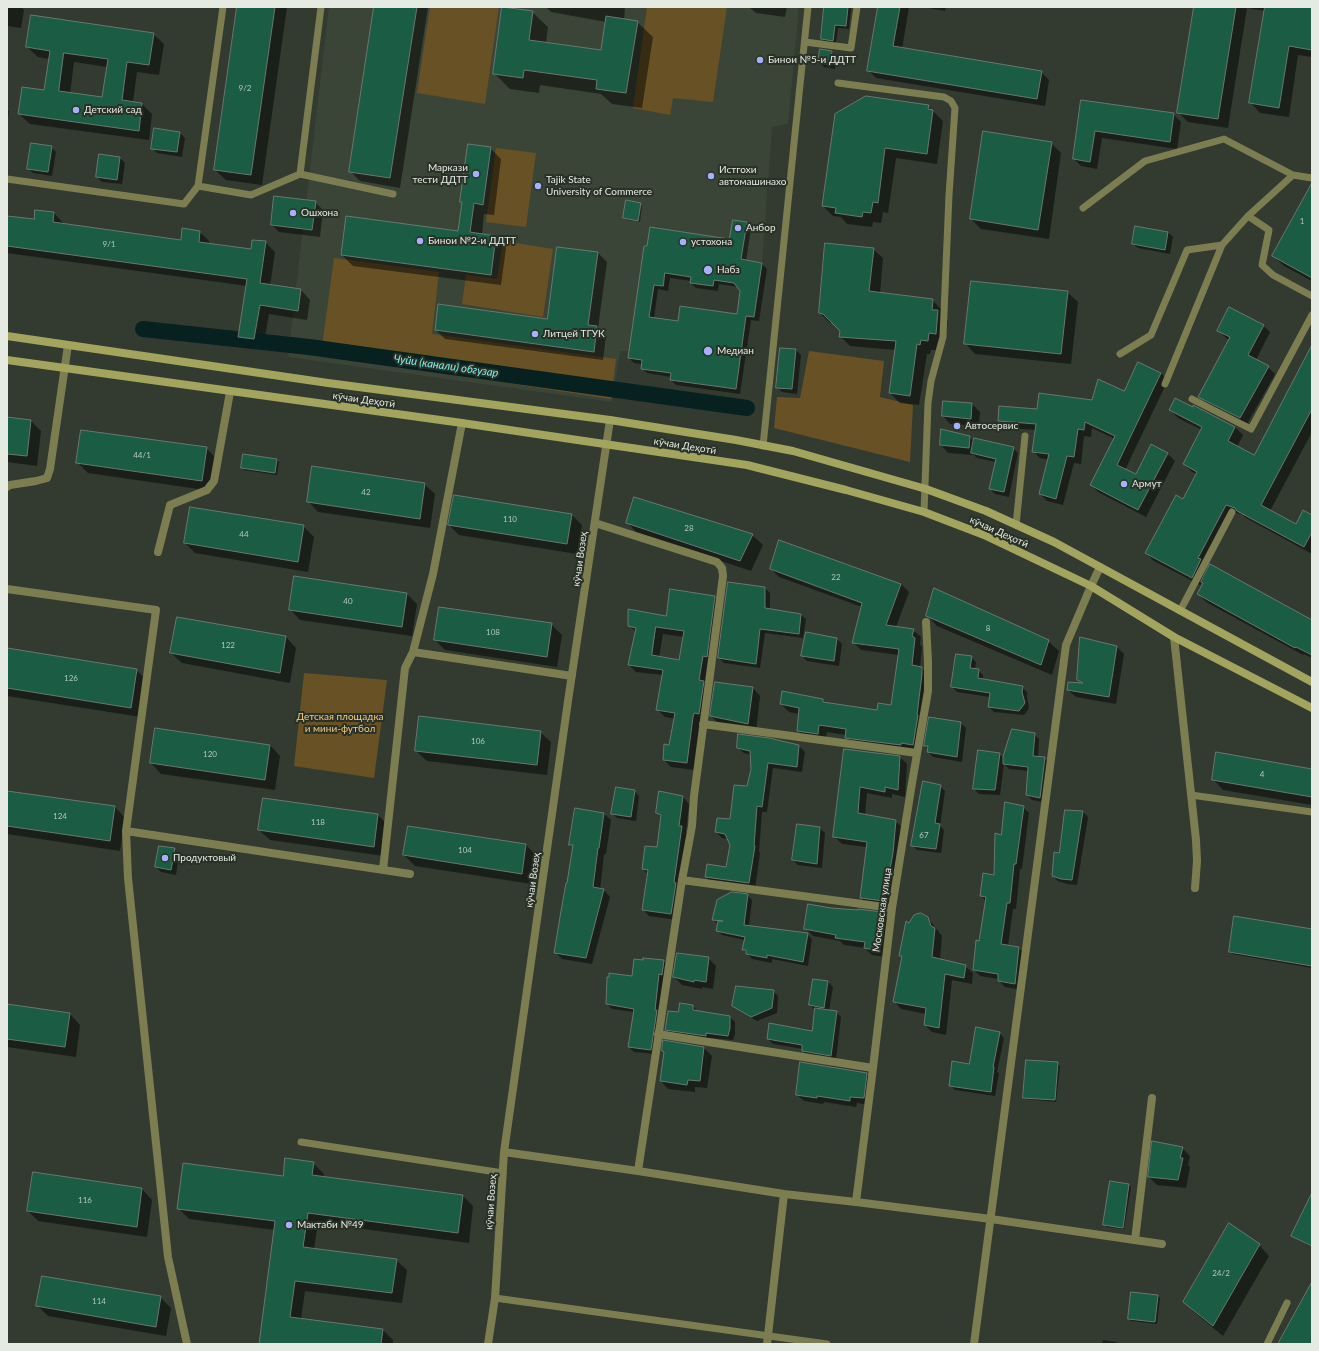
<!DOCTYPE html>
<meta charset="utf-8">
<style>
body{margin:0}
#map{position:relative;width:1319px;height:1351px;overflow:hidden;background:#333a30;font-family:Lato,sans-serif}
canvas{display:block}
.frame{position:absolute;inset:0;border:8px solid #e5eae3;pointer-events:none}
</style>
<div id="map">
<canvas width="1319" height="1351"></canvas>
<div class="frame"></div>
</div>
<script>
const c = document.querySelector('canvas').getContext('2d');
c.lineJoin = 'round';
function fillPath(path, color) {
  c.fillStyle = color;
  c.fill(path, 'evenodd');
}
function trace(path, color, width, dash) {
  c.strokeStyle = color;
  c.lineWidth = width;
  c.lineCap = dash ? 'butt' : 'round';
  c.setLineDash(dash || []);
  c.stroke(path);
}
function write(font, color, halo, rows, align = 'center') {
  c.font = font + ' Lato,sans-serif';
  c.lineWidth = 4;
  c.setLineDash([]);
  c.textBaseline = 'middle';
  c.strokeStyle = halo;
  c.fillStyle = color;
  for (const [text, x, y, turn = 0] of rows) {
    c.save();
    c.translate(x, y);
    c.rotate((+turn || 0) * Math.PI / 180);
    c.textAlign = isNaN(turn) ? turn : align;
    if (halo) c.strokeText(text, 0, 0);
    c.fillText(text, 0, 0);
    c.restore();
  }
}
const built = new Path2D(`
 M329 7H799L788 124 772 127 762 262 646 245 629 351H620L612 402 288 357Z`);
const green = new Path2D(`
 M430 7H499L485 104 417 93Z
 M647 7H727L713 102 673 98 670 115 633 108Z
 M496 148 536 153 526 227 486 222Z
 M503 241 553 249 543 317 462 304 466 275 497 279Z
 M334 258 439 272 432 334 616 359 611 399 321 354Z
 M809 351 884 361 880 397 913 405 910 462 774 428 777 397 800 398Z
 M304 673 387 680 374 778 294 766Z`);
const shadow = new Path2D(`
 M7 7H21L24 10 21 28 7 26Z
 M238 7H287L262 185 226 180 215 170Z
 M375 7H428L400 188 360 181 350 171Z
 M546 7H625L624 20 637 22 653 37 642 108 612 104 601 94 540 85 539 93 510 89 494 73 532 12 548 27 546 43 602 51 606 22 551 12Z
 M749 7H787L785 17 756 13Z
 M825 7H851L849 29 838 28 836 43 825 42 822 39Z
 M882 7H909L902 49 1041 72 1049 80 1045 106 876 78 868 70Z
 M923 7H946L945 11Z
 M1195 7H1312V57L1298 55 1289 117 1260 113 1251 103 1265 11 1247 8 1228 128 1188 122 1178 112Z
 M153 34 164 44 159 75 137 72 133 102 142 104 152 114 149 140 30 124 19 114 45 91 49 59 38 57 27 47ZM74 62 107 67 103 99 70 94Z
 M832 52 837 57 835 69 824 67 819 62Z
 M1082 101 1173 114 1181 122 1177 149 1102 138 1097 169 1081 166 1074 159Z
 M928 106 943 121 937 164 896 158 888 213 883 212 881 223 873 222 872 227 847 224 841 217 833 216 823 206Z
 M7 110 9 111 7 126Z
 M180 133 185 138 182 157 157 153 152 148Z
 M1051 143 1061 153 1049 239 981 229 971 219Z
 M51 147 56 152 52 176 33 173 28 168Z
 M490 148 501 159 494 215 484 214 482 235 495 237 506 248 501 285 353 266 342 255 459 232Z
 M120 158 125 163 122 184 102 182 97 177Z
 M1312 186V281L1284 266 1273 256Z
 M315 202 323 210 320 237 279 232 272 225Z
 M640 204 642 206 640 222 627 220 624 218Z
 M54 213 63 223V224L182 241 183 230 200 232 209 241V245L251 250 265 242 275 252 270 286 301 290 310 300 307 320 269 314 263 348 248 346 239 336 247 286 7 253V217L35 221Z
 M746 223 751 228 746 261 762 264 767 269 759 321 751 320 740 394 676 385 671 380V377L647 373 642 368V364L634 363 629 358 648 247 730 240ZM670 278 691 281V283L696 288 718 291 719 284 738 287 741 291 737 315 679 322 654 319 658 289 668 291Z
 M1168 232 1173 237 1170 254 1138 248 1133 244Z
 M873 249 883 258 880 294 932 300 942 310V315L948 321 945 343H939L938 350H931L930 354H927L919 405 900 403 890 393 896 350 850 346 840 336 841 330 834 323H830L820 313Z
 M598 253 607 262 598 328 606 336 603 360 445 339 436 330 548 320Z
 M1067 292 1078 302 1071 364 975 354 965 343Z
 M1263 325 1270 332 1256 360 1268 367 1275 374 1247 424 1206 403 1199 396 1229 340 1225 337 1218 330Z
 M1312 347V432L1270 511 1296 526 1312 516V554L1246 518 1243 515 1234 512 1206 566 1209 569 1312 621V658L1304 654 1303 655 1206 602 1198 594 1204 584 1202 582 1200 585 1154 561 1146 553 1183 500 1197 474 1192 472 1184 464 1202 430 1178 418 1170 410 1235 427 1243 435 1237 447 1254 456Z
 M796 350 801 355 797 394 782 392 777 387Z
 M1161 373 1168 380 1125 470 1136 475 1152 446 1168 454 1175 461 1146 517 1098 492 1091 485 1115 439 1092 428 1091 437 1084 436 1081 464 1074 463 1063 505 1047 501 1040 494 1049 460 1040 458 1033 451 1036 430 1006 428 999 421 1038 410 1092 401 1124 392Z
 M972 404 980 412 979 426 950 424 943 416Z
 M7 418 31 421 41 431 37 466 7 462Z
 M969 437 975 442 1013 448 1018 453 1009 497 995 494 990 489 996 462 977 458 974 455 948 453 941 445Z
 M206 448 217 459 212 491 88 473 78 463Z
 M277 460 279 462 277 475 244 470 242 468Z
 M424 484 435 494 430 528 318 512 308 501Z
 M571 514 582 525 577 554 459 535 449 525Z
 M627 522 752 535 763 545 751 571 637 533Z
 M303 526 314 537 308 572 195 553 185 543Z
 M779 541 901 584 909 592 896 627 913 630 921 637 920 644 922 647 920 668H922L930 676 921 752 854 745 846 737V735L827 732 825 741 806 739 798 731 799 714 789 712 781 704 823 700 827 704 877 711 892 706 899 655 861 650 853 642 862 607 779 577 771 569Z
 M765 588 770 593V609L801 615 806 619 803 638 765 633 760 668 724 663 719 658Z
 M407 594 417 604 412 636 300 620 290 609Z
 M714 597 721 604 694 770 671 767 664 760 669 746 675 719 665 717 657 709 663 675 636 672 629 665 636 632 629 625 667 617ZM663 634 684 637 680 662 659 658Z
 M927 615 1048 641 1059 651 1052 675 937 626Z
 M551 624 562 635 557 667 445 650 435 640Z
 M286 637 296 648 290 683 182 663 171 653Z
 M837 639 842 644 839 666 807 661 802 656Z
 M1116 646 1124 654 1116 704 1076 697 1068 690 1082 684 1078 680Z
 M7 649 136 670 147 680 141 717 7 696Z
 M971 657 976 662 975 669 978 670 983 675V680L1022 687 1027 692V697L1029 708 1024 715 994 712 989 707 990 697 957 692 952 687Z
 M753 688 760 696 756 731 719 724 711 716Z
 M961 723 966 728 962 762 933 757 928 752V749L925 746Z
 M540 732 551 742 547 775 427 761 416 751Z
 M1034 734 1039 739 1038 758H1044L1049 763 1044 802 1032 800 1027 795 1029 771 1009 769 1004 764 1000 795 979 794 974 789 999 754 1004 758Z
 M270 745 280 756 275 790 161 774 151 763Z
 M799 746 805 752 802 772 773 768 767 812H762L759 852 760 853 755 889 711 883 706 877 708 865 727 869 731 845 729 839 722 838 716 832 731 820 748 788 752 769 751 755 744 753 738 748Z
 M845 750 900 757 907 764 905 797 892 794V798L867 793 865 816 895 821 903 828 891 908 868 905 861 898 867 847 842 844 834 836Z
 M1312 770V805L1223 790 1213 779Z
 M940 786 945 791 940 826 944 830 941 853 917 850 912 845Z
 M634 791 639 796 636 821 617 818 612 813Z
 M7 792 115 807 125 818 120 851 7 834Z
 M683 797 689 804 686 832 688 834 677 920 649 916 643 909 648 874 643 869 658 849 662 818 657 813Z
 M1023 807 1029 813 1022 869H1020L1016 909H1013L1008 946 1019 948 1025 954 1021 990 1005 987 999 981V979L980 976 974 970 986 901 981 896 995 876 1001 836Z
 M575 809 604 814 611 820 606 854H604L600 890H604L610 897 592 964 562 959 555 952 574 848 570 844Z
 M1066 811 1083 812 1088 817 1077 885 1067 884 1058 881 1053 876 1060 854Z
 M378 815 388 825 384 856 270 840 259 830Z
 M798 825 820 828 825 833 822 868 798 865 793 860Z
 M526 845 536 855 532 884 415 866 404 855Z
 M174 849 179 854 176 875 161 872 156 867Z
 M747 895 752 900 749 926 807 934 812 939 808 966 772 959V963L752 959 743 949 745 940 722 935 717 930 718 925 714 920Z
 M831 909 882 913 889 920 886 957 872 955 865 948 844 945 840 941 813 936 806 929Z
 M927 917 942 936 940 960 965 966 973 973 972 984 952 980 946 1035 932 1032 925 1025 926 1014 901 1009 894 1001 903 958 900 956 909 924Z
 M1312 930V968L1232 954 1230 952Z
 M708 958 716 966 713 989 702 987V989L682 985 674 977Z
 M644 959 664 961 669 966 655 1054 634 1052 629 1047 634 1012 612 1009 607 1004 633 977 644 962Z
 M813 980 828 982 833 987 829 1011 836 1012 841 1017 836 1060 808 1056 803 1051V1049L773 1044 768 1039 813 1032 815 1010 810 1005Z
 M773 991 778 996 777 1013 757 1021 738 1010 733 1005Z
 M7 1005 70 1014 80 1025 76 1057 7 1047Z
 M693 1006 698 1012 730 1017 735 1022V1034L733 1040 711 1038V1040L671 1034 666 1029 679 1013Z
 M999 1033 1004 1038 997 1072 999 1073 995 1096 955 1090 950 1085Z
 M664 1042 704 1048 712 1056 707 1088 695 1087V1092L668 1089 661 1081 664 1053 663 1051Z
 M1057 1063 1060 1066 1056 1102 1026 1099 1024 1097Z
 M866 1074 873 1081 870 1105 857 1103 856 1107 824 1102 823 1104 804 1101 797 1095Z
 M1182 1148 1190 1156 1188 1165 1190 1167 1186 1188 1157 1185 1149 1177Z
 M313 1163 324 1174 323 1178 463 1196 473 1206 469 1243 318 1223 314 1249 396 1260 407 1270 402 1303 305 1291 301 1319 383 1330 393 1340V1344H260L275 1230 189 1219 179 1209 284 1177Z
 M33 1173 142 1189 152 1200 147 1237 38 1221 28 1211Z
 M1129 1185 1131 1187 1124 1229 1106 1227 1104 1224Z
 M1312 1202V1247L1292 1236Z
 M1259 1245 1269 1256 1223 1336 1194 1312 1184 1302Z
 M1158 1296 1160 1298 1157 1324 1131 1321 1129 1318Z
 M160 1297 171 1308 166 1336 48 1316 38 1306Z
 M1103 1340 1116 1342 1119 1344H1102Z`);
const canal = new Path2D(`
 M143 329 309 347 747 408`);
const building = new Path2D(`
 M237 7H275L251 175 214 170Z
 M374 7H417L390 178 349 172Z
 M502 7 533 11 529 40 601 50 606 16 638 21 626 93 596 89 597 80 524 70 523 78 493 74Z
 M824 7H848L846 26 835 25 833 41 821 39Z
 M878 7H900L893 46 1042 71 1037 99 867 71Z
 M1194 7H1236L1218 119 1177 113Z
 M1265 7H1312V50L1289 46 1279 108 1249 103Z
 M31 15 154 33 149 65 127 62 122 100 142 103 139 131 18 114 22 87 44 90 50 51 26 47ZM64 53 108 59 102 97 59 91Z
 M820 49 832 51 831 65 818 62Z
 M866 96 929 105 928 109 933 110 927 154 885 148 878 203 873 202 871 213 863 212 862 217 835 213 836 208 822 206 835 114Z
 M1081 100 1174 113 1170 142 1095 131 1090 162 1073 159Z
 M154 128 180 132 177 152 151 149Z
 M983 131 1052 142 1038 230 970 219Z
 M31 143 52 146 48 172 27 169Z
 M468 144 491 147 483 205 474 203 470 232 496 236 491 275 341 255 346 216 458 231 462 202H460Z
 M99 154 120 157 117 180 96 177Z
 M1312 183V278L1272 256Z
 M274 196 316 201 312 230 271 225Z
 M626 200 641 203 638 221 623 218Z
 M35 210 54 212 53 222 181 240 182 228 200 231 199 242 251 249 252 240 266 241 260 283 301 289 298 311 260 305 254 339 238 337 247 279 7 246V216L34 219Z
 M733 220 747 222 741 259 762 263 754 317 746 316 736 389 670 380 671 373 641 369 642 360 628 358 644 246H647L650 227 729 239ZM665 273 691 277 690 283 713 286 714 280 734 283 740 291 737 314 680 306 678 321 649 317 654 285 663 286Z
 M1135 226 1168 232 1165 250 1132 244Z
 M825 243 874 248 869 291 933 299 932 310H938L936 334 929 333 928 341 921 340 920 345 917 344 910 396 889 393 896 341 839 337 840 331 823 314 819 313Z
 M557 247 598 252 588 325 597 326 594 352 435 330 438 304 547 319Z
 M971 281 1068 291 1061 354 964 344Z
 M1229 307 1264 325 1248 355 1269 366 1240 418 1198 397 1230 337 1217 331Z
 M1312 345V409L1261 505 1296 524 1303 510 1312 515V532L1304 547 1237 511 1235 508 1226 505 1198 558 1201 559 1192 578 1145 553 1176 495 1183 499 1197 472 1183 464 1202 427 1169 410 1175 398 1193 407V405L1235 427 1228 441 1254 455Z
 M780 348 796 349 792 389 776 388Z
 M1138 362 1161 373 1117 465 1136 474 1151 444 1168 453 1138 510 1090 485 1115 436 1085 422 1084 430 1078 429 1074 457 1067 456 1056 499 1039 494 1049 454 1032 452 1036 424 998 421 999 406 1037 409 1039 393 1092 400 1098 379 1124 391Z
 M943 401 972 403 971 419 942 416Z
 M7 417 31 420 27 456 7 454Z
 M941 429 970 436 969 448 940 445Z
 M81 430 207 447 202 481 76 463Z
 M974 438 1014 447 1004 492 989 489 996 459 971 453Z
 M243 454 277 459 275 473 241 468Z
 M312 466 425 483 420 519 307 502Z
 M454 495 572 514 567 544 448 525Z
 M634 497 753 534 740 561 626 523Z
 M190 507 304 525 298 562 184 543Z
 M779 540 901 584 886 625 914 629 912 636 915 638 912 665 922 667V674L917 715H918L913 745 901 743V745L845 738 846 729 819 725 818 734 797 731 799 708 780 704 782 691 823 699V702L877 710 878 703 891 705 899 649 852 643 862 603 770 569Z
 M1210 564 1312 620V655L1296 647 1295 648 1197 594 1203 583 1201 582Z
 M294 576 407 593 402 627 289 610Z
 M728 582 765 587V608L801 614 799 634 760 629 756 664 718 658Z
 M934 588 1049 640 1041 665 926 616Z
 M670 589 715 596 707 657 703 656 699 680 704 681 699 714 694 713 693 717 687 763 663 760 664 744 669 745 675 713 656 710 663 670 628 665 636 628 628 626V609L666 616ZM656 627 684 631 679 660 652 655Z
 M439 607 552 623 547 657 434 640Z
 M177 617 286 636 280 673 170 653Z
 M806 632 837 638 834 661 801 656Z
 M1080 637 1117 646 1109 697 1067 690 1068 682 1083 683 1077 680Z
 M7 648 137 669 131 708 7 688Z
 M956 654 972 656 970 668 979 669 978 678 1023 686 1022 692 1025 703 1019 711 988 707 990 693 951 687Z
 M715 682 753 687 748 724 710 716Z
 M419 716 541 731 537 765 415 751Z
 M929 717 961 722 957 757 927 752 928 746H924Z
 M155 728 270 745 265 780 150 763Z
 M1012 729 1035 733 1033 756 1045 757 1040 798 1026 795 1028 767 1003 764V757Z
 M738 734 769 738 799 745 797 767 768 763 762 807 757 806 754 846H755L749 883 705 877 707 864 726 867 730 845 725 834 715 832 717 818 730 819 734 785 747 786 751 769 750 751 737 748Z
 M844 749 900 756 898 790 885 787V792L860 787 858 813 896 820 893 853 884 901 860 898 867 842 833 837Z
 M978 750 1000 753 995 790 973 789Z
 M1216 752 1312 769V797L1212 780Z
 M923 781 941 785 935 823 940 824 936 849 911 846Z
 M616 787 635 790 631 817 611 814Z
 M7 791 115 806 110 841 7 826Z
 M659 791 683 796 679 826H682L674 882 676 883 671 914 642 910 648 870 642 869 645 846 657 847 661 815 656 813Z
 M263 798 378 814 374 847 258 830Z
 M1005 802 1024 806 1016 864H1014L1010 903H1007L1001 944 1019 947 1015 984 998 981V974L973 970 976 940 979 941 986 897 980 896 983 873 994 875 995 833 1001 835Z
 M575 808 604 813 599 848H598L593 887 604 889 586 958 554 953 561 911 566 883H567L573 845H569Z
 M1065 810 1083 811 1072 880 1061 879 1052 876 1054 852 1059 853Z
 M797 824 820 827 817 864 792 860Z
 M408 826 526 844 522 874 403 855Z
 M159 846 175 848 171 870 155 867Z
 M732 892 748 894 744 925 808 933 803 962 767 955V958L746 954V950H742L745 937 716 931 718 921H723L712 920 717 900Z
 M808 904 831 908 858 910V909L882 912 879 951 864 948 865 942 835 938 836 935 804 929Z
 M921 913 928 917 931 926 935 928 932 957 966 965 964 978 945 974 939 1028 924 1025 926 1008 893 1002 902 956H899L906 921 909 923 914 915Z
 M1234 916 1312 929V966L1229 952Z
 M677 953 709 957 706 982 694 980V982L673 977Z
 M643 958 664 960 662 975 659 974 655 1010H657L651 1050 628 1047 634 1009 606 1004 607 977H609V973L632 976 634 959 643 960Z
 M813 979 828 981 824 1008 809 1005Z
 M736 986 774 990 772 1008 751 1017 732 1006Z
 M680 1003 693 1005V1010L730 1016V1028L728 1036 706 1033V1036L665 1030 668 1011 678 1012Z
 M7 1004 70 1013 65 1047 7 1039Z
 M815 1008 837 1011 831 1056 802 1051V1045L767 1039 769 1023 812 1031Z
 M976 1027 1000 1032 993 1067H994L991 1092 949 1086 952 1061 969 1064Z
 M663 1040 704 1047 700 1081 688 1080 687 1085 660 1081 664 1052 662 1051Z
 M1026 1060 1058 1062 1055 1100 1023 1098Z
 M800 1062 867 1073 864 1098 850 1097V1101L817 1096V1098L796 1095Z
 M1152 1141 1183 1147 1180 1158H1183L1178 1180 1148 1177Z
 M285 1158 314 1162 312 1175 463 1195 458 1233 308 1213 303 1247 397 1259 392 1293 295 1281 290 1317 383 1329 381 1344H259L275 1221 177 1209 183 1163 283 1176Z
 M33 1172 142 1188 137 1227 27 1211Z
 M1110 1181 1129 1184 1123 1228 1103 1225Z
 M1312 1193V1246L1291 1236Z
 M1229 1223 1260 1244 1213 1326 1183 1302Z
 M42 1276 161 1296 156 1327 36 1306Z
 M1312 1282V1344H1278Z
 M1131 1292 1158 1295 1155 1322 1128 1319Z`);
const lane = new Path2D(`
 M223 7 198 186 251 195 300 174
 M321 7 300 174 393 194
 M805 42 851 48 857 7
 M838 83 944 97 951 101 955 108 949 195 943 337 931 381 928 403 924 512
 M7 179 184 204 198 186
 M1083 208 1145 161 1224 139 1293 175
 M1248 216 1269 230 1262 265 1273 275 1312 296
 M1120 354 1151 335 1187 250 1222 245
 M1165 384 1222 245 1248 216 1293 175 1312 178
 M1192 399 1251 429 1312 315
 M763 446 808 7
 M1016 525 1025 436
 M1180 611 1232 512
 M1191 795 1312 812
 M301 1142 503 1173
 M495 1298 827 1344
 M1267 1344 1287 1303`);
const street = new Path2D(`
 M7 487 10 485 36 481 47 478 50 469 68 345
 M595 523 717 562 722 568 723 576 694 796 692 826 682 880 638 1171
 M158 552 170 505 207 490 214 481 230 392
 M7 589 156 610 126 831 128 878 168 1257 187 1344
 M1174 637 1196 840 1197 861 1195 888
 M413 652 433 574 462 423
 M703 724 917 753
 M126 831 410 874
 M383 870 405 668 413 652 572 676
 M682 880 892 908
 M658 1034 873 1068
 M504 1152 638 1171 784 1194 856 1202 991 1219 1162 1244
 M856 1202 873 1068 892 908 912 783 928 691V661L926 622
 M1135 1240 1152 1098
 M488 1344 495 1298 504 1152 568 701 610 420
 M767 1344 784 1194
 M974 1344 1066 645 1091 586 1100 567`);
const secondary = new Path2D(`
 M7 336 328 383 610 420 736 440 793 451 926 489 986 511 1054 542 1312 682
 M7 360 462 423 747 465 846 490 924 512 984 535 1091 586 1174 637 1312 708`);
const markers = [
 [760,60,4,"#a5b1fc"],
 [76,110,4,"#a5b1fc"],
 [476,174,4,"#a5b1fc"],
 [711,176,4,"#a5b1fc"],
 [538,186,4,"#a5b1fc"],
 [293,213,4,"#a5b1fc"],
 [738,228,4,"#a5b1fc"],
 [420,241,4,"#a5b1fc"],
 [683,242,4,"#a5b1fc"],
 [708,270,5,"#a5b1fc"],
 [535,334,4,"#a5b1fc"],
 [708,351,5,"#a5b1fc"],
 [957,426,4,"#a5b1fc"],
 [1124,484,4,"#a5b1fc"],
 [165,858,4,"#a5b1fc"],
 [289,1225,4,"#a5b1fc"]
];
const numberNames = [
 ["9/2",245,88],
 ["1",1302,221],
 ["9/1",109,244],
 ["44/1",142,455],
 ["42",366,492],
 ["110",510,519],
 ["28",689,528],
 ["44",244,534],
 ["22",836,577],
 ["40",348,601],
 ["8",988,628],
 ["108",493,632],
 ["122",228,645],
 ["126",71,678],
 ["106",478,741],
 ["120",210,754],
 ["4",1262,774],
 ["124",60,816],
 ["118",318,822],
 ["67",924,835],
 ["104",465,850],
 ["116",85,1200],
 ["24/2",1221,1273],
 ["114",99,1301]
];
const poiNames = [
 ["Бинои №5-и ДДТТ",768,60],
 ["Детский сад",84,110],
 ["Маркази",468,168,"right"],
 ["тести ДДТТ",468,180,"right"],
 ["Истгохи",719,170],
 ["автомашинахо",719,182],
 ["Tajik State",546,180],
 ["University of Commerce",546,192],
 ["Ошхона",301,213],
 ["Анбор",746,228],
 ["Бинои №2-и ДДТТ",428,241],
 ["устохона",691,242],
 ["Набз",717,270],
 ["Литцей ТГУК",543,334],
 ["Медиан",717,351],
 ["Автосервис",965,426],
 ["Армут",1132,484],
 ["Продуктовый",173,858],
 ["Мактаби №49",297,1225]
];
const streetNames = [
 ["кӯчаи Деҳотӣ",364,400,8],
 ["кӯчаи Деҳотӣ",685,446,9],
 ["кӯчаи Деҳотӣ",999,532,24],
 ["кӯчаи Возеҳ",580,559,-82],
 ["кӯчаи Возеҳ",533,880,-82],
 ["Московская улица",882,910,-82],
 ["кӯчаи Возеҳ",491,1202,-86]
];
const parkNames = [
 ["Детская площадка",340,717],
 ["и мини-футбол",340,729]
];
const waterNames = [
 ["Чуйи (канали) обгузар",446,366,8]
];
fillPath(built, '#3b4537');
fillPath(green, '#695126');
fillPath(shadow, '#0007');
trace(canal, '#072020', 16);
fillPath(building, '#1b5c44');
trace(building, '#697770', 1);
trace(lane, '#7d7d52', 7);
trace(street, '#7d7d52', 8);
trace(secondary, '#a3a45d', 8);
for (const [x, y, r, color] of markers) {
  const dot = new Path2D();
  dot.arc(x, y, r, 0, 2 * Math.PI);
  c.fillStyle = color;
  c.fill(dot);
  trace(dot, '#293026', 1.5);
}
write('8px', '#b2c6bb', null, numberNames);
write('10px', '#e5eae3', '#293026', poiNames, 'left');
write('10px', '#e5eae3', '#293026', streetNames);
write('10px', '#f5ca7e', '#293026', parkNames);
write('italic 11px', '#7ef3f0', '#293026', waterNames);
</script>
